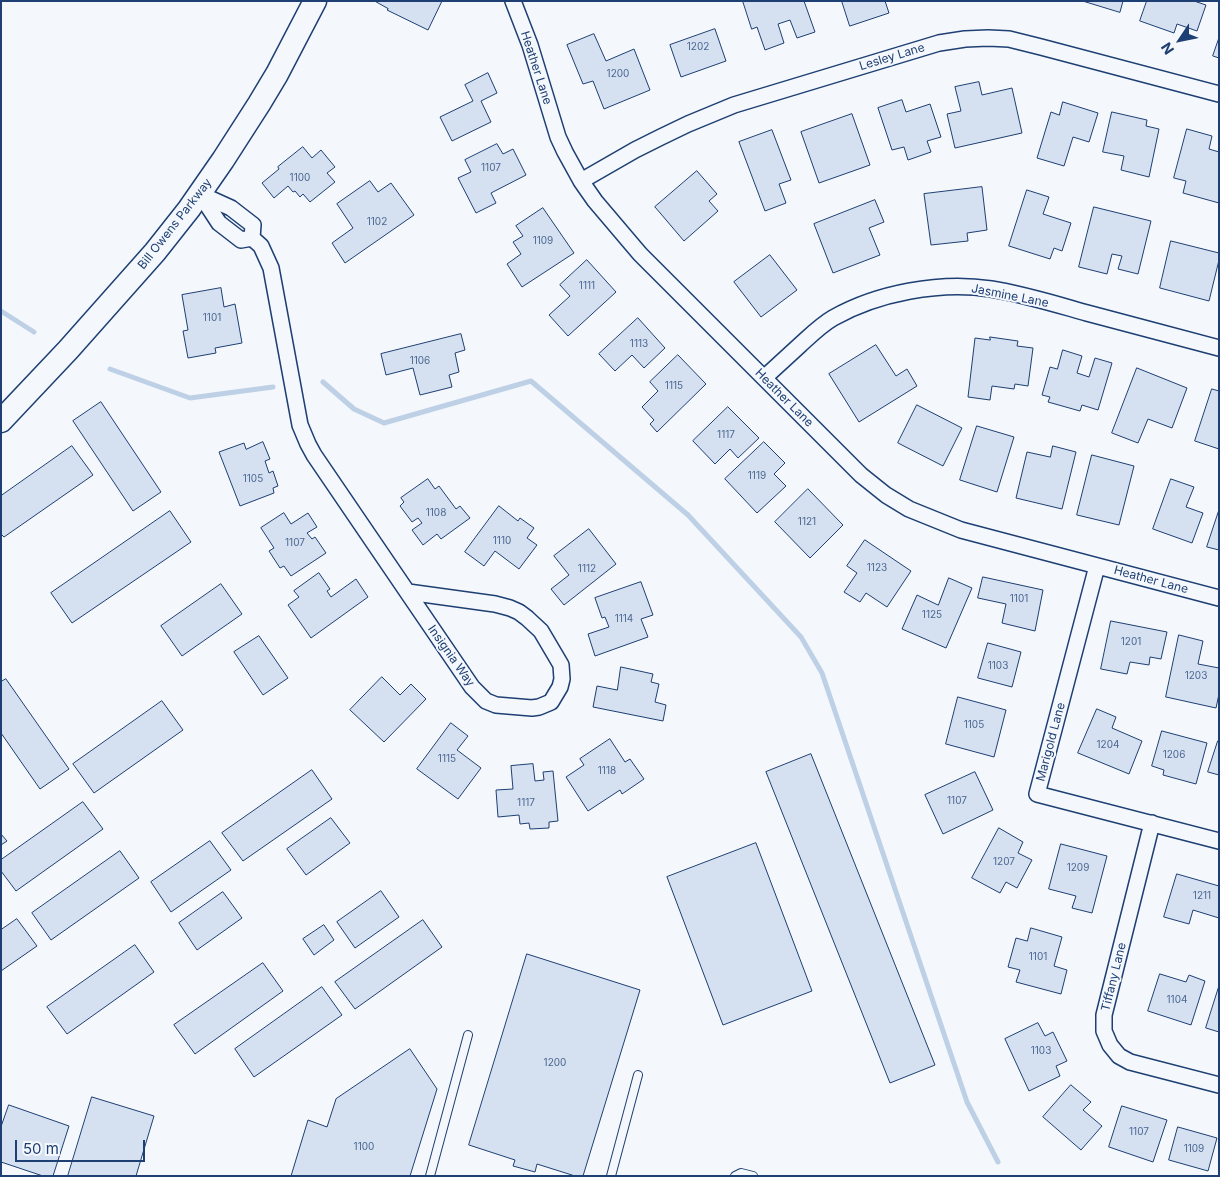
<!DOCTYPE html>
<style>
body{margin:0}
#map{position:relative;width:1220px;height:1177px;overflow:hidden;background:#f4f7fb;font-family:Inter,sans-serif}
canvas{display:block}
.frame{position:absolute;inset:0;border:2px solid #1d3f73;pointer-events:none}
.north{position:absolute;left:1155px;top:15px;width:50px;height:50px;-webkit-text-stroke:4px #f4f7fb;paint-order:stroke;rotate:236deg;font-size:14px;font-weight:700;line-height:20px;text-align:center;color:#1d3f73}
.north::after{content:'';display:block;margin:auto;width:18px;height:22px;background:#1d3f73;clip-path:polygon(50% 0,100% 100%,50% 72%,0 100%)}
.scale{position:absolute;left:15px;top:1140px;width:130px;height:22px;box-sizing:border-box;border:2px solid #1d3f73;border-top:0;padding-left:6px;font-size:15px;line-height:18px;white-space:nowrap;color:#1d3f73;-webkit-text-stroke:4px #f4f7fb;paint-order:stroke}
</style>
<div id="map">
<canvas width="1220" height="1177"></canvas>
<div class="frame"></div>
<div class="north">N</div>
<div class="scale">50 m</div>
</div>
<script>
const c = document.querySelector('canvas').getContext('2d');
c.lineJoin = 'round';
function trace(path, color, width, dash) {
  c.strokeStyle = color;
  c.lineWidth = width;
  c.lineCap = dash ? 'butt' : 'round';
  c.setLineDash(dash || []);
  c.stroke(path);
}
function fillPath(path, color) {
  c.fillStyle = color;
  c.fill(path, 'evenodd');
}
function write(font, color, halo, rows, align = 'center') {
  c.font = font + ' Inter,sans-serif';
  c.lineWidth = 4;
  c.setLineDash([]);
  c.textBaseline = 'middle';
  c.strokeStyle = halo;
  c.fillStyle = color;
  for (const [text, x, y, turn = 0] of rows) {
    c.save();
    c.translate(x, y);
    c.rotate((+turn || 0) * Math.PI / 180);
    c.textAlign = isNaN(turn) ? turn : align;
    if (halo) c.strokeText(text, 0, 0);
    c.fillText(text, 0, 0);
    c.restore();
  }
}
const stream = new Path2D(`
 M1 311 34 332
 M110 369 190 398 273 387
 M323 382 354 409 384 423 531 381 688 515 801 637 822 673 967 1102 998 1162`);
const building = new Path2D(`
 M375 1H442L428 30 387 10 388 9Z
 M743 1H804L815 32 797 38 790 20 778 24 784 43 765 50 757 27 752 29Z
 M842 1H885L889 13 850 26Z
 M1083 1H1123L1120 12Z
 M1147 1H1194L1206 5 1197 31 1177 24 1174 33 1140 21Z
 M715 29 726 61 681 77 670 45Z
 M594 34 606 61 634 49 650 90 604 109 593 81 583 84 567 45Z
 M1219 38V58L1213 56Z
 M488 73 497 93 481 101 491 122 452 141 440 117 473 101 465 85Z
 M979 82 982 95 1012 88 1022 133 955 148 947 114 961 111 955 87Z
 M902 100 906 112 930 104 941 137 927 141 931 152 908 160 904 147 892 150 878 108Z
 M1063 102 1098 113 1089 142 1073 137 1064 166 1037 158 1051 112 1059 115Z
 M1112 112 1147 120 1146 126 1159 129 1149 177 1121 170 1124 156 1103 152Z
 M852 114 870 165 819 183 801 132Z
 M1187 129 1212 136 1209 149 1219 152V203L1183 193 1186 181 1174 178Z
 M772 130 791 180 779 184 786 203 765 211 739 142Z
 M497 144 503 154 513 149 526 175 491 193 496 203 476 213 458 178 471 172 465 160Z
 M303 147 312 158 321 150 335 167 327 173 335 182 310 202 303 194 300 197 295 191 293 192 288 186 274 198 262 183 279 169 278 167Z
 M697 171 717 194 709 201 718 211 684 241 655 207Z
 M370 181 378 192 391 183 414 215 345 263 332 243 353 228 337 204Z
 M982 187 987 230 967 233 968 241 931 245 924 194Z
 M1027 190 1049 197 1043 214 1071 223 1062 251 1054 248 1050 259 1009 246Z
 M875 200 884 222 869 228 880 255 833 273 814 224Z
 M1094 207 1151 221 1138 274 1118 269 1122 256 1112 254 1107 274 1079 267Z
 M543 208 574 253 522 287 507 264 521 254 513 242 523 236 516 226Z
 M1171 241 1219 253V260L1209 301 1160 288Z
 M770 255 797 290 761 317 734 282Z
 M587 260 616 292 568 336 549 315 570 296 560 285Z
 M221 288 224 307 235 304 242 343 215 348 216 353 188 358 183 331 188 330 182 295Z
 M638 318 665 348 644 368 632 355 615 371 599 354Z
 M461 334 465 350 455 353 459 372 449 375 452 387 420 395 413 368 386 375 381 354Z
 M990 337 1018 341 1017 346 1033 348 1028 386 1015 384 1014 389 992 386 990 400 968 397 975 338 990 340Z
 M876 345 896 376 907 369 917 386 859 422 829 374Z
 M1063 350 1082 356 1077 373 1089 377 1095 358 1112 363 1098 410 1082 405 1080 411 1048 402 1050 397 1042 395 1050 367 1057 369Z
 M678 355 706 384 657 432 650 424 654 420 642 407 658 391 650 382Z
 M1137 368 1187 388 1172 428 1148 419 1138 443 1112 433Z
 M1212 389 1219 391V449L1195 441Z
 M101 402 161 492 133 511 73 421Z
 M917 405 962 428 943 466 898 443Z
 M728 407 759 438 738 458 730 449 715 464 693 441Z
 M977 426 1014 437 997 492 960 480Z
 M263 442 270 459 265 461 269 473 273 471 278 486 273 488 274 493 240 506 219 452 244 443 246 449Z
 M764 442 785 463 774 474 786 486 757 513 725 479Z
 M72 446 93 475 4 537 1 534V496Z
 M1053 446 1076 452 1062 509 1016 498 1027 452 1050 457Z
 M1092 455 1134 466 1119 525 1077 515Z
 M428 479 435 489 439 486 456 509 460 506 470 518 441 539 437 534 423 545 412 530 422 523 418 518 412 522 400 506 404 502 401 498Z
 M1171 479 1194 487 1186 507 1203 513 1192 543 1153 529Z
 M808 489 843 525 810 558 775 522Z
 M499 506 518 521 520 518 534 528 527 538 537 545 519 569 495 551 484 566 465 552Z
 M1219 510V550L1207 547Z
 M170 511 191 542 72 623 51 593Z
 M284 513 291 524 308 513 317 527 307 533 312 539 315 537 326 553 291 576 284 566 280 568 269 551 274 548 261 528Z
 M589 529 616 564 564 605 551 589 569 575 554 556Z
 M865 540 911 571 887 607 866 593 860 602 844 592 857 573 847 566Z
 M319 573 330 589 327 591 331 597 356 579 368 597 311 638 288 605 299 597 294 591Z
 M983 577 1043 590 1035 631 1002 623 1006 604 978 598Z
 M949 578 972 588 946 648 902 629 917 595 938 605Z
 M641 582 653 615 641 619 648 637 595 656 588 634 609 627 605 617 602 618 595 598Z
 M221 584 242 614 182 656 161 626Z
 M1111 621 1167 632 1161 659 1150 657 1149 665 1130 662 1127 674 1101 669Z
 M1179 635 1203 641 1198 664 1219 668V694L1216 708 1166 697Z
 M259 636 288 678 263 695 234 652Z
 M988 643 1021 652 1012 687 978 678Z
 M621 667 653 674 651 682 659 684 655 702 666 705 663 721 593 707 597 686 617 690Z
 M382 677 400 695 411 684 426 699 384 742 350 710Z
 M6 679 69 769 40 789 1 733V682Z
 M958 697 1006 710 994 757 946 744Z
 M162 701 183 730 94 793 73 764Z
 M1097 709 1116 717 1112 728 1142 741 1129 774 1078 753Z
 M451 723 468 736 457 750 481 768 458 799 417 769Z
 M1162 731 1207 743 1196 784 1163 775 1164 770 1152 766Z
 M610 739 625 762 630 759 644 779 622 794 620 790 588 811 566 777 584 765 580 759Z
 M1218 741H1219V775L1208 772Z
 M811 754 935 1065 890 1083 766 772Z
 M533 764 535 781 544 780 543 772 553 771 558 821 549 822V828L530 829 529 823 520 824 519 815 498 817 496 790 513 789 511 766Z
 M312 770 332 799 243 861 222 833Z
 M975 772 993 810 943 834 925 795Z
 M83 802 103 829 16 891 1 871V860Z
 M331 818 350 843 306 875 287 849Z
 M999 828 1023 842 1018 853 1032 860 1017 888 1006 882 1000 893 972 878Z
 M1 834 7 841 1 845Z
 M210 841 231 870 171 912 151 882Z
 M756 843 812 991 723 1025 667 877Z
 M1061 844 1107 856 1092 913 1072 908 1076 896 1049 889Z
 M120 851 139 878 51 940 32 913Z
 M1177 874 1219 886V918L1193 910 1189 924 1164 917Z
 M381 891 399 917 355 948 337 922Z
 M223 892 242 918 197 950 179 923Z
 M17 919 37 946 1 971V930Z
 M423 920 442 947 355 1009 335 982Z
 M324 925 334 940 314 955 303 939Z
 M1031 928 1062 937 1054 966 1067 970 1061 994 1016 982 1020 970 1008 967 1016 938 1027 941Z
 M135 945 154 972 67 1034 47 1007Z
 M527 954 640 990 583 1176H575L537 1164 535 1172 513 1166 515 1160 469 1145Z
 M263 963 283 991 195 1054 174 1025Z
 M1160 974 1186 982 1189 975 1205 981 1191 1025 1148 1011Z
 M1219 986V1032L1206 1028Z
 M322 987 342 1015 254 1077 235 1049Z
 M1038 1023 1045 1036 1053 1032 1067 1061 1056 1066 1060 1076 1029 1091 1005 1039Z
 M410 1049 437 1089 410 1176H291L308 1120 327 1127 336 1099Z
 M1071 1085 1091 1102 1083 1110 1102 1126 1081 1150 1043 1117Z
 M92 1097 154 1116 136 1176H68Z
 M9 1105 69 1126 53 1176H43L1 1162V1127Z
 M1122 1106 1167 1120 1153 1162 1109 1147Z
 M1178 1127 1217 1138 1208 1171 1169 1160Z`);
const lane = new Path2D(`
 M430 1176 468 1035
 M611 1176 638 1075
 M735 1176 741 1173 753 1176`);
const street = new Path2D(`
 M513 1 530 45 558 137 565 152 581 181 595 201 640 254 861 475 886 495 909 509 961 530 1219 598
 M581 181 635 150 661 137 688 124 734 105 939 43 965 39 988 38 1009 39 1041 47 1219 94
 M200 194 231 208 253 225 252 238 241 240 219 223Z
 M252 238 261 246 271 268 300 425 308 444 314 455 472 687 486 701 496 705 532 708 539 707 551 702 560 687 562 679 561 665 541 631 527 618 519 612 510 608 495 604 408 592
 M764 378C776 367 788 356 800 345 811 335 821 325 833 318 877 293 940 281 991 289 1023 294 1055 304 1087 313 1131 325 1175 336 1219 348
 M1097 566 1037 794 1219 841
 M1152 823 1104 1015V1031L1110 1045 1119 1056 1130 1062 1219 1085`);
const secondary = new Path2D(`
 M1 421 68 350 155 252 189 209 223 160 259 104 277 74 315 1`);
const numberNames = [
 ["1202",698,47],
 ["1200",618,74],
 ["1107",491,168],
 ["1100",300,178],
 ["1102",377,222],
 ["1109",543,241],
 ["1111",587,286],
 ["1101",212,318],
 ["1113",639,344],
 ["1106",420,361],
 ["1115",674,386],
 ["1117",726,435],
 ["1119",757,476],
 ["1105",253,479],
 ["1108",436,513],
 ["1121",807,522],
 ["1110",502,541],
 ["1107",295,543],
 ["1123",877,568],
 ["1112",587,569],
 ["1101",1019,599],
 ["1125",932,615],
 ["1114",624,619],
 ["1201",1131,642],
 ["1103",998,666],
 ["1203",1196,676],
 ["1105",974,725],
 ["1204",1108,745],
 ["1206",1174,755],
 ["1115",447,759],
 ["1118",607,771],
 ["1107",957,801],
 ["1117",526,803],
 ["1207",1004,862],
 ["1209",1078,868],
 ["1211",1202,896],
 ["1101",1038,957],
 ["1104",1177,1000],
 ["1103",1041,1051],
 ["1200",555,1063],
 ["1107",1139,1132],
 ["1100",364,1147],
 ["1109",1194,1149]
];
const streetNames = [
 ["Lesley Lane",892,57,-17],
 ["Heather Lane",536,68,72],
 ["Bill Owens Parkway",175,224,-52],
 ["Jasmine Lane",1010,296,11],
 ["Heather Lane",784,398,45],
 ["Heather Lane",1151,580,15],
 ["Insignia Way",451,656,55],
 ["Marigold Lane",1051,742,-75],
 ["Tiffany Lane",1114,977,-76]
];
trace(stream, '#bed0e5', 5);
fillPath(building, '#d5e0f0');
trace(building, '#1d3f73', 1);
trace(lane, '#1d3f73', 10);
trace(street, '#1d3f73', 18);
trace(secondary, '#1d3f73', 25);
trace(lane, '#f4f7fb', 8);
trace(street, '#f4f7fb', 15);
trace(secondary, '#f4f7fb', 22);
write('10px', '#4b6792', null, numberNames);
write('12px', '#1d3f73', '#f4f7fb', streetNames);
</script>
